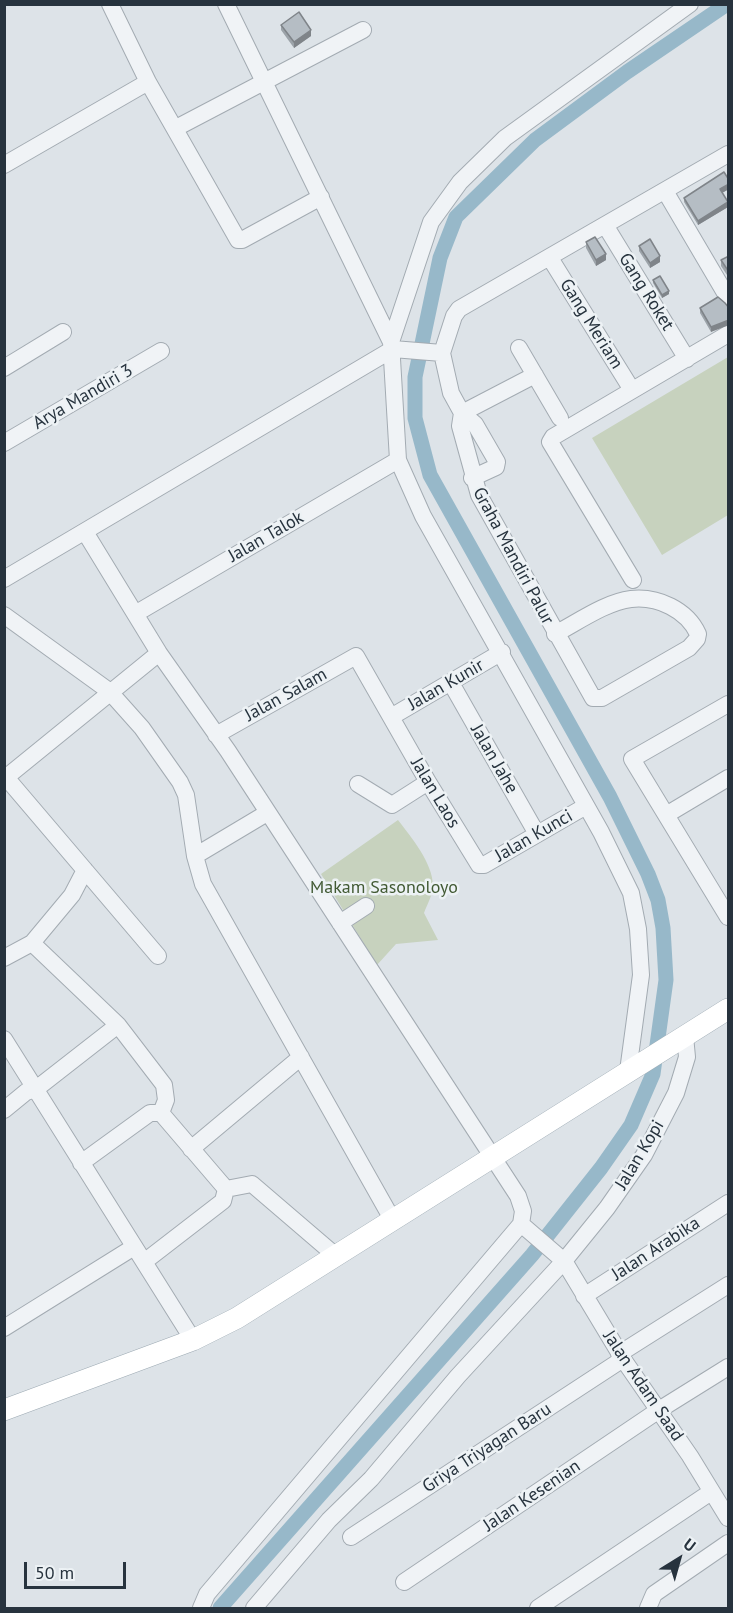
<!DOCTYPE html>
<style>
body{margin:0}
#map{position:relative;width:733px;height:1613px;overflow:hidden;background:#dde3e8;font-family:"PT Sans",sans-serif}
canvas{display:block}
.frame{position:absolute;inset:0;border:6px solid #27333e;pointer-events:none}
.north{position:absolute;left:649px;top:1529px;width:60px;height:60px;-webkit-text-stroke:4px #edf2f5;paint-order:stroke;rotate:37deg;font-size:16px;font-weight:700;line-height:24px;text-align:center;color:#27333e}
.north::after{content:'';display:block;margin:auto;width:21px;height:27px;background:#27333e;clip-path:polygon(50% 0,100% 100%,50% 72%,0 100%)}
.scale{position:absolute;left:24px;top:1562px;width:102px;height:27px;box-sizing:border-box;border:3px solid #27333e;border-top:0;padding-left:8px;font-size:18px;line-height:21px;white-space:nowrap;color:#27333e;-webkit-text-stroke:4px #edf2f5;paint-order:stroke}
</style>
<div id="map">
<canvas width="733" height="1613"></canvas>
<div class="frame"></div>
<div class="north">U</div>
<div class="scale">50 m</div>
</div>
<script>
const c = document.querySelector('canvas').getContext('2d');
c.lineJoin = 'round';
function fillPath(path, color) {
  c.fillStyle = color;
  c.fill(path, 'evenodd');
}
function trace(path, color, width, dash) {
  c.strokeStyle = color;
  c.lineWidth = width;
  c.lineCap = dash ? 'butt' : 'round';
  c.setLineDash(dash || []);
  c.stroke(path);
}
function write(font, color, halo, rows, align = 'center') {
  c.font = font + ' "PT Sans",sans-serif';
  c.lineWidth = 5;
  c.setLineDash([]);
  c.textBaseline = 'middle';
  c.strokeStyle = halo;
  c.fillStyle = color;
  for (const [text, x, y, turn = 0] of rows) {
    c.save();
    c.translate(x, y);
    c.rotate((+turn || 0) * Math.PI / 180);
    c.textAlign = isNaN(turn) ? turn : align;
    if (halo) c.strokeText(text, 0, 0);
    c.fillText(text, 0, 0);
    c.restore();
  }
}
const green = new Path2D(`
 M728 357V515L662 555 592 438Z
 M398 820C411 837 433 863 433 886 433 894 427 905 424 913L438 940 396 944 377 965 321 874Z`);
const canal = new Path2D(`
 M220 1608 532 1255 601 1168 631 1125 653 1074 666 980 663 928 658 900 648 874 610 797 430 475 415 418V377L440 258 456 217 535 140 627 72 727 4`);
const minor = new Path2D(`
 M110 4 148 82 238 240H242L321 197
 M226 4 391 342 398 460 423 516 601 832 631 893 638 929 641 975 628 1071
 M176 128 363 30
 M4 165 148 82
 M665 191 728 298
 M605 225 687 359
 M550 258 632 390
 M391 342 431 222 460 182 505 138 690 4
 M519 348 560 418
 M442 353 451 393 462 413 460 426 479 495 593 698H602L689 648 697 639 698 634C687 610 658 596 631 599 606 602 578 622 555 634
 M4 368 63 332
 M4 443 161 351
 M472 478 496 467 497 462 475 424 462 413 535 375
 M85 532 159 653 228 751 518 1196 523 1211 521 1224 564 1261 623 1359 690 1456 728 1518
 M4 579 393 349 442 353 454 316 459 309 728 154
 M633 580 550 442 553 437 728 334
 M135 614 398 460
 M4 615 109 691 142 728 180 782 186 795 195 856 203 884 392 1219
 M451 683 537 834
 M728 704 632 759 728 917
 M391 717 502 652
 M216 735 356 656 428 782 479 865H484L586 806
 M4 775 158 956
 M4 779 159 653
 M358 784 392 805 428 782
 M666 815 728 778
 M195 856 267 813
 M340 923 366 906
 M32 943 118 1025 164 1085 166 1100 161 1113
 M4 958 32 943 72 895 85 870
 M4 1039 193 1340
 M4 1110 26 1092 36 1089 118 1025
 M191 1149 301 1057
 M81 1163 150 1113H161L226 1189 223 1201 144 1262
 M226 1189 252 1184 336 1256
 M584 1296 728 1203
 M4 1328 134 1247
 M619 1354 728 1285
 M351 1537 623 1359
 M404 1582 659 1410 728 1367
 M201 1608 207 1594 521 1224
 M254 1608 329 1520 371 1479 458 1376 564 1261 607 1208 644 1155 676 1093 687 1057 685 1036
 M538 1608 711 1492
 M648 1608 654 1594 728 1543`);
const major = new Path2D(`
 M4 1410 193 1340 237 1318 728 1009`);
const wall = new Path2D(`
 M281 25 311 36 294 48 281 30Z
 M729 180V189L722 193 728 207 698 225 684 202V198Z
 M586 242 606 260 596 266 586 248Z
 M639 246 660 262 650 268 639 251Z
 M729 256V278L721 266V260Z
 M653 280 669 294 662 298 653 283Z
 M700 308H729L711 332 700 313Z`);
const shadedWall = new Path2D(`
 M311 30V36L294 48V42Z
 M729 184V189L720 194V189Z
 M728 202V207L698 225V221Z
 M606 254V260L596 266V260Z
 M660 256V262L650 268V263Z
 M669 291V294L662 298V295Z
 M729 320V325L711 332V327Z`);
const building = new Path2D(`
 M299 12 311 30 294 42 281 25Z
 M724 172 729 180V184L720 189 728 202 698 221 684 198Z
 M595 237 606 254 596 260 586 242Z
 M650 239 660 256 650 263 639 246Z
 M729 256V272L721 260Z
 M660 276 669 291 662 295 653 280Z
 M718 297 725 303 729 308V320L711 327 700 308Z`);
const streetNames = [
 ["Gang Roket",646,292,58],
 ["Gang Meriam",591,324,58],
 ["Arya Mandiri 3",83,397,-30],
 ["Jalan Talok",266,537,-30],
 ["Graha Mandiri Palur",513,556,62],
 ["Jalan Kunir",446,685,-30],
 ["Jalan Salam",286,695,-29],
 ["Jalan Jahe",494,759,60],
 ["Jalan Laos",435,793,59],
 ["Jalan Kunci",534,836,-30],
 ["Jalan Kopi",640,1155,-59],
 ["Jalan Arabika",656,1249,-33],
 ["Jalan Adam Saad",643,1386,56],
 ["Griya Triyagan Baru",487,1448,-33],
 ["Jalan Kesenian",532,1496,-34]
];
const parkNames = [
 ["Makam Sasonoloyo",384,888]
];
fillPath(green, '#c7d2be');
trace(canal, '#97b8c9', 15);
trace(minor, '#a3abb2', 18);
trace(major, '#9daab3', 22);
trace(minor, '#f0f3f6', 16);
trace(major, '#fff', 21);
fillPath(wall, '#9ca3a9');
fillPath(shadedWall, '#7f8489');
fillPath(building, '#b5bdc4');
trace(building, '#7f8489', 1.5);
write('18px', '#27333e', '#edf2f5', streetNames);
write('18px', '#425a34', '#edf2f5', parkNames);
</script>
